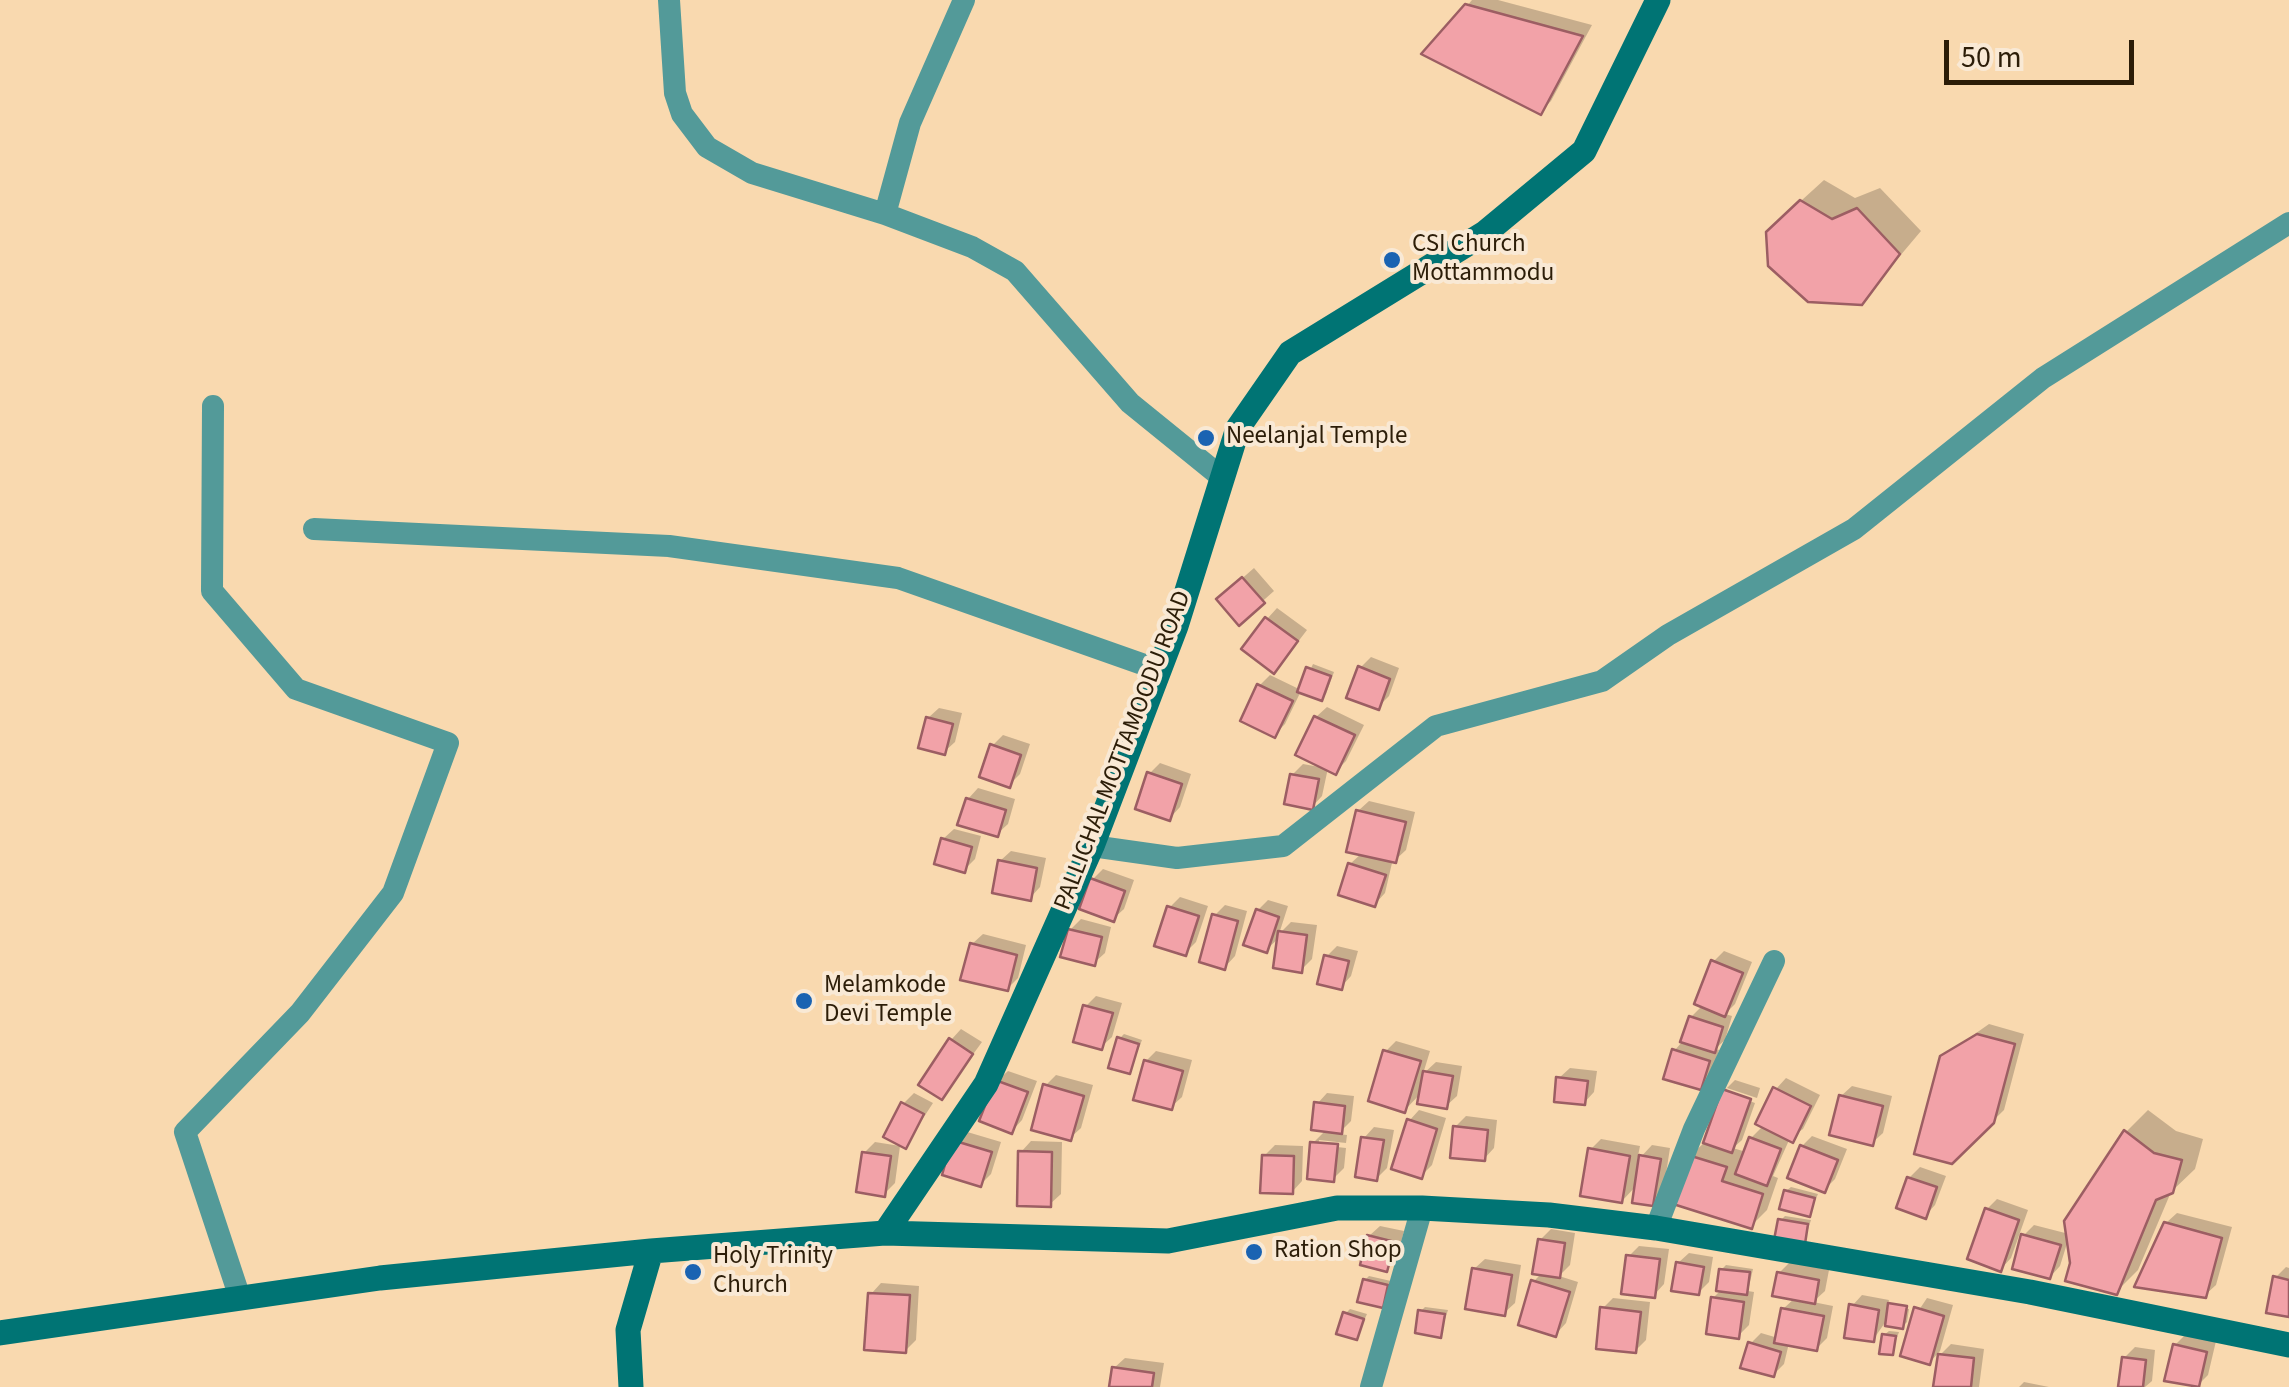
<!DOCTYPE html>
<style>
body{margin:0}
#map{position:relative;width:2289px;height:1387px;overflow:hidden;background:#f9d9af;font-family:"Source Sans 3",sans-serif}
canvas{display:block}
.scale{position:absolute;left:1944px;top:40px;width:190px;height:45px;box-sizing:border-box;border:5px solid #2c1d08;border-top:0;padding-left:12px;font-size:30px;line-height:35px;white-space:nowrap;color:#2c1d08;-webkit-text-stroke:8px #f9e9d5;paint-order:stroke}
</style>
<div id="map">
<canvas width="2289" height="1387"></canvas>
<div class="scale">50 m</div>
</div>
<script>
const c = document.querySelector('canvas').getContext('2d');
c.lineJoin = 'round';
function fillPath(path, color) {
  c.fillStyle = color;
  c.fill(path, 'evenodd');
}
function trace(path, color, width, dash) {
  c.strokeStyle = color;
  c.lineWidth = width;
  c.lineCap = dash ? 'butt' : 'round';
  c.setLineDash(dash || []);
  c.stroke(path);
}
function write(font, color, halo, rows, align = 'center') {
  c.font = font + ' "Source Sans 3",sans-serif';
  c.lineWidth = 8;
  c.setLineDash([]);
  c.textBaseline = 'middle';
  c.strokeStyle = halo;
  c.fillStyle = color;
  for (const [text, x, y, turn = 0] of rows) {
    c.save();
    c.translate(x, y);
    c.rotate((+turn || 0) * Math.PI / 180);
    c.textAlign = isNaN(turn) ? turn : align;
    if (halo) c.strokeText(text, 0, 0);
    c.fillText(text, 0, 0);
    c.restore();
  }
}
const shadow = new Path2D(`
 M1472 0H1498L1592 25 1551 101 1540 112 1467 6Z
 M1824 180 1855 198 1880 188 1921 231 1861 302 1791 210Z
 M1254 568 1274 591 1239 622 1230 589Z
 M1277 608 1307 630 1284 660 1267 619Z
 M1371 657 1399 668 1389 696 1378 707 1360 668Z
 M1313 664 1334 672 1326 694 1321 698 1301 691 1285 724 1274 735 1260 685 1270 675 1301 690Z
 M1327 707 1364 725 1346 761 1335 772 1328 768 1322 796 1312 807 1292 775 1303 764 1325 768 1316 717Z
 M939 708 962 713 955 742 944 752 928 718Z
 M1003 735 1030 744 1020 774 1009 785 992 746Z
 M1160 763 1191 774 1180 807 1170 818 1149 774Z
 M978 788 1015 799 1008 824 997 834 968 799Z
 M1369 801 1415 812 1406 850 1392 863 1385 893 1375 904 1350 864 1362 853 1358 811Z
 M954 829 981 836 975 859 964 870 943 839Z
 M1011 851 1046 858 1040 887 1030 898 1000 861Z
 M1103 869 1134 880 1124 909 1113 919 1092 880Z
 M1180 897 1208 906 1196 942 1185 953 1169 908Z
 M1268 900 1288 906 1279 934 1291 922 1317 925 1312 959 1301 970 1280 937 1266 950 1258 910Z
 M1225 905 1247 911 1235 956 1225 967 1214 916Z
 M1081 919 1111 927 1105 953 1094 963 1070 930Z
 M983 934 1026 945 1018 978 1007 989 972 944Z
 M1337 946 1358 951 1351 976 1341 987 1327 956Z
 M1724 951 1752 962 1735 1004 1725 1014 1732 1016 1725 1040 1715 1049 1719 1050 1711 1077 1700 1087 1674 1051 1683 1041 1691 1017 1703 1005 1713 962Z
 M1096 996 1122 1003 1112 1037 1101 1047 1086 1006Z
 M1989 1024 2024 1034 2004 1110 1952 1161 1942 1057Z
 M961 1029 982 1042 942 1097 951 1040Z
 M1124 1034 1142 1040 1130 1071 1119 1039Z
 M1396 1041 1430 1051 1423 1074 1436 1062 1462 1066 1457 1096 1446 1106 1421 1093 1405 1110 1386 1051Z
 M1156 1051 1192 1060 1182 1097 1171 1107 1146 1061Z
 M1570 1068 1597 1071 1594 1092 1584 1103 1559 1078Z
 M1008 1071 1037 1081 1022 1120 1012 1131 997 1081Z
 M1056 1075 1093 1085 1081 1128 1070 1138 1046 1085Z
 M1786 1078 1820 1095 1803 1129 1790 1138 1773 1176 1778 1178 1767 1210 1751 1226 1690 1156 1707 1140 1727 1088V1093L1755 1103 1742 1140 1733 1148 1746 1152 1751 1138 1764 1125 1776 1089Z
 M1735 1080 1760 1088 1757 1098 1727 1088Z
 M1852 1086 1892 1096 1883 1133 1872 1143 1841 1096Z
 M914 1093 933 1103 905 1146 903 1104Z
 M1327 1093 1354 1096 1351 1121 1338 1134 1347 1135 1346 1143 1319 1140V1145L1346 1148 1344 1168 1333 1179 1313 1143 1326 1130 1317 1104Z
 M1419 1110 1446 1118 1432 1165 1421 1176 1409 1121Z
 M2148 1110 2176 1131 2203 1139 2195 1169 2171 1192 2138 1270 2116 1292 2073 1263 2069 1237 2060 1266 2050 1277 2022 1237 2034 1225 2069 1234 2126 1132Z
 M1466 1116 1497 1120 1494 1148 1484 1159 1455 1127Z
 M1374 1127 1394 1130 1387 1168 1377 1178 1364 1138Z
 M964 1131 1001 1142 991 1174 981 1184 945 1173Z
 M1812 1136 1847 1149 1835 1179 1824 1190 1802 1146Z
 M1601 1139 1640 1146 1637 1161 1652 1145 1670 1148 1663 1193 1653 1204 1637 1185 1622 1201 1591 1149Z
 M1031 1141 1062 1142 1061 1194 1050 1204 1021 1152Z
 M875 1142 900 1146 895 1183 884 1194 864 1153Z
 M1275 1145 1303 1146 1302 1181 1292 1192 1264 1156Z
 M1920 1167 1946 1176 1935 1205 1925 1216 1909 1178Z
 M1791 1187 1818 1194 1809 1214 1786 1191Z
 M1997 1199 2028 1210 2011 1258 2001 1269 1987 1209Z
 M2177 1213 2232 1227 2216 1285 2205 1295 2166 1223Z
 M1785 1216 1811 1220 1804 1242 1780 1221Z
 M1380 1226 1404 1231 1397 1258 1386 1269 1369 1236Z
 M1551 1229 1575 1233 1570 1265 1559 1276 1578 1282 1566 1323 1556 1334 1533 1282 1542 1273 1540 1240Z
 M1639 1246 1669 1249 1664 1284 1654 1295 1629 1256Z
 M1689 1253 1713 1257 1709 1282 1698 1293 1678 1263Z
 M1485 1259 1521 1265 1515 1303 1504 1313 1474 1269Z
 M1790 1262 1829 1270 1825 1291 1813 1302 1833 1306 1827 1338 1817 1348 1789 1343 1784 1364 1773 1375 1750 1344 1761 1333 1778 1338 1783 1309 1795 1298 1779 1273Z
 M1726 1265 1753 1269 1748 1291 1754 1292 1749 1325 1738 1336 1713 1298 1722 1289 1721 1270Z
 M2286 1267 2289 1268V1315L2275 1278Z
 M1369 1276 1391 1281 1386 1301 1365 1280Z
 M881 1283 919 1286 916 1340 905 1351 871 1294Z
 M1862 1295 1889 1300 1887 1307 1909 1309 1907 1322 1903 1326 1884 1324 1873 1340 1852 1306Z
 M1613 1298 1650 1302 1646 1340 1635 1351 1603 1308Z
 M1927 1298 1953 1305 1940 1351 1930 1362 1919 1310Z
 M1425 1307 1448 1310 1440 1335 1421 1311Z
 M1350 1309 1367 1314 1356 1338 1345 1314Z
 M1889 1331 1899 1332 1892 1352 1884 1335Z
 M2186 1334 2216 1341 2208 1375 2197 1386 2175 1345Z
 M1951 1344 1984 1349 1979 1387H1936L1940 1355Z
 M2135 1347 2155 1350 2152 1381 2145 1387H2121L2124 1358Z
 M1125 1358 1164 1363 1160 1387H1112L1114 1368Z
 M2024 1382 2049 1387H2019Z`);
const building = new Path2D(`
 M1465 4 1583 36 1541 115 1421 54Z
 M1800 200 1832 219 1857 208 1900 254 1862 305 1808 302 1768 266 1766 232Z
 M1242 577 1265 603 1239 626 1216 599Z
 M1265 617 1298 641 1274 674 1241 649Z
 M1358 666 1390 679 1379 710 1346 698Z
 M1306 667 1331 676 1322 701 1297 692Z
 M1257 684 1293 701 1275 738 1240 721Z
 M1314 716 1355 735 1336 775 1295 755Z
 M926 717 953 724 945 755 918 748Z
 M990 744 1021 755 1010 788 979 777Z
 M1147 772 1182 784 1170 821 1135 809Z
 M1290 774 1319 779 1313 810 1284 804Z
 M966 798 1006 810 998 837 957 825Z
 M1356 810 1406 822 1396 863 1346 852Z
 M941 838 972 847 965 873 934 864Z
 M998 860 1037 868 1031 901 992 893Z
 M1348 863 1386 875 1375 907 1338 895Z
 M1090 878 1125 891 1114 922 1079 909Z
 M1167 906 1199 916 1186 956 1154 946Z
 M1256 909 1279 917 1267 953 1243 945Z
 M1212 914 1238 921 1225 970 1199 962Z
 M1068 929 1102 937 1095 966 1060 957Z
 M1278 931 1307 935 1302 973 1273 968Z
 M970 943 1017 955 1008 991 960 980Z
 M1324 955 1349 961 1342 990 1317 984Z
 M1711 960 1743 973 1725 1017 1694 1004Z
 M1083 1005 1113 1013 1102 1050 1073 1042Z
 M1689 1016 1723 1027 1715 1053 1680 1042Z
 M1977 1034 2015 1044 1994 1123 1952 1164 1914 1154 1940 1056Z
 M1117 1037 1139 1044 1130 1074 1108 1068Z
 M949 1038 973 1054 942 1100 918 1085Z
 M1672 1049 1710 1061 1701 1090 1663 1079Z
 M1383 1050 1421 1061 1405 1113 1368 1101Z
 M1144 1060 1183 1071 1172 1110 1133 1100Z
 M1423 1071 1453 1076 1447 1109 1417 1104Z
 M1556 1077 1588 1081 1585 1105 1554 1102Z
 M995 1080 1028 1092 1012 1134 979 1121Z
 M1043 1084 1084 1096 1071 1141 1031 1130Z
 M1773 1087 1811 1106 1793 1143 1755 1124Z
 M1722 1089 1751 1099 1732 1153 1703 1143Z
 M1839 1095 1883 1106 1873 1146 1829 1135Z
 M901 1102 924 1114 906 1149 883 1137Z
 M1314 1102 1345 1106 1342 1134 1311 1130Z
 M1407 1119 1437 1129 1422 1179 1391 1169Z
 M1453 1126 1488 1130 1485 1161 1450 1158Z
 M2124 1130 2154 1153 2182 1160 2173 1193 2156 1200 2117 1295 2065 1281 2070 1263 2064 1221Z
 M1361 1137 1384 1140 1377 1181 1355 1177Z
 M1749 1137 1781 1149 1767 1186 1735 1174Z
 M952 1140 992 1152 981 1187 942 1175Z
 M1310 1142 1338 1144 1334 1182 1307 1179Z
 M1800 1145 1838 1160 1825 1193 1787 1178Z
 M1588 1148 1630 1156 1622 1203 1580 1196Z
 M1018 1151 1052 1152 1051 1207 1017 1206Z
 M862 1152 891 1156 885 1197 856 1192Z
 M1262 1155 1294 1156 1293 1194 1260 1193Z
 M1639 1155 1661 1159 1653 1206 1632 1203Z
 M1688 1155 1727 1167 1722 1181 1763 1194 1752 1229 1673 1204Z
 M1907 1177 1937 1187 1926 1219 1896 1208Z
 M1784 1190 1815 1198 1810 1217 1779 1209Z
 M1985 1208 2019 1220 2001 1272 1967 1259Z
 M1778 1219 1808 1224 1805 1244 1774 1240Z
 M2164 1222 2222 1238 2206 1298 2134 1287Z
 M2021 1234 2061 1245 2050 1279 2012 1269Z
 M1367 1235 1395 1242 1387 1272 1360 1265Z
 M1538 1239 1565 1243 1560 1278 1532 1274Z
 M1626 1255 1660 1259 1655 1298 1621 1294Z
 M1676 1262 1704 1267 1699 1295 1671 1291Z
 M1472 1268 1512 1275 1505 1316 1465 1309Z
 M1719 1269 1750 1272 1747 1295 1716 1291Z
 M1777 1272 1819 1280 1815 1304 1772 1296Z
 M2273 1276 2289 1280V1317L2266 1313Z
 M1363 1279 1388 1285 1383 1308 1357 1302Z
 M1531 1280 1570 1292 1556 1337 1518 1325Z
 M868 1293 910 1295 906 1353 864 1350Z
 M1711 1297 1744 1302 1739 1339 1706 1334Z
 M1888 1303 1907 1306 1903 1329 1885 1326Z
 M1849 1304 1879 1310 1874 1342 1844 1338Z
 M1600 1307 1641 1312 1636 1353 1596 1349Z
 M1914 1307 1944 1316 1930 1365 1900 1356Z
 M1781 1308 1824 1316 1817 1351 1774 1343Z
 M1418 1310 1445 1314 1441 1338 1415 1333Z
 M1343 1312 1364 1319 1357 1340 1336 1334Z
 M1882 1334 1896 1336 1893 1355 1879 1354Z
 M1748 1342 1781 1352 1774 1377 1740 1368Z
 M2173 1344 2207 1352 2199 1387 2164 1381Z
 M1938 1354 1974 1358 1971 1387H1933Z
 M2122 1357 2146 1360 2143 1387H2118Z
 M1112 1367 1154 1373 1152 1387H1109Z`);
const street = new Path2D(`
 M669 0 675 93 682 114 707 147 752 173 885 214 972 247 1015 271 1130 403 1220 476
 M885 214 910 123 964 0
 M213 406 212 591 296 689 448 743 393 893 300 1013 185 1132 240 1298
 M314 529 669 546 898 578 1159 670
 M1092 846 1177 858 1283 846 1436 726 1602 681 1668 635 1854 529 2043 378 2289 223
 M1656 1228 1694 1129 1774 961
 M1371 1387 1422 1208`);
const secondary = new Path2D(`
 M885 1233 986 1084 1092 846 1176 626 1238 428 1290 353 1485 233 1584 151 1658 0
 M0 1333 380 1278 651 1251 885 1233 1168 1241 1337 1208H1422L1549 1215 1656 1228 2030 1292 2289 1345
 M631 1387 628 1330 651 1251`);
const markers = [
 [1392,260,10,"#1a63b2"],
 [1206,438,10,"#1a63b2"],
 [804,1001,10,"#1a63b2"],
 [1254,1252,10,"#1a63b2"],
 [693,1272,10,"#1a63b2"]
];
const poiNames = [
 ["CSI Church",1412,246],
 ["Mottammodu",1412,275],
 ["Neelanjal Temple",1226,438],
 ["Melamkode",824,987],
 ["Devi Temple",824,1016],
 ["Ration Shop",1274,1252],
 ["Holy Trinity",713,1258],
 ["Church",713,1287]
];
const streetNames = [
 ["PALLICHAL MOTTAMOODU ROAD",1124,751,-69]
];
fillPath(shadow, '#0003');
fillPath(building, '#f2a2a8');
trace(building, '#9c5e63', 2.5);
trace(street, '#539a99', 22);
trace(secondary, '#007474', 25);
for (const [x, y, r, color] of markers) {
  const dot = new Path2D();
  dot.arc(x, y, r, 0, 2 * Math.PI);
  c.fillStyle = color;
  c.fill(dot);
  trace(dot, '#f9e9d5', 4);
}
write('25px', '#2c1d08', '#f9e9d5', poiNames, 'left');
write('25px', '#2c1d08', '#f9e9d5', streetNames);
</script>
